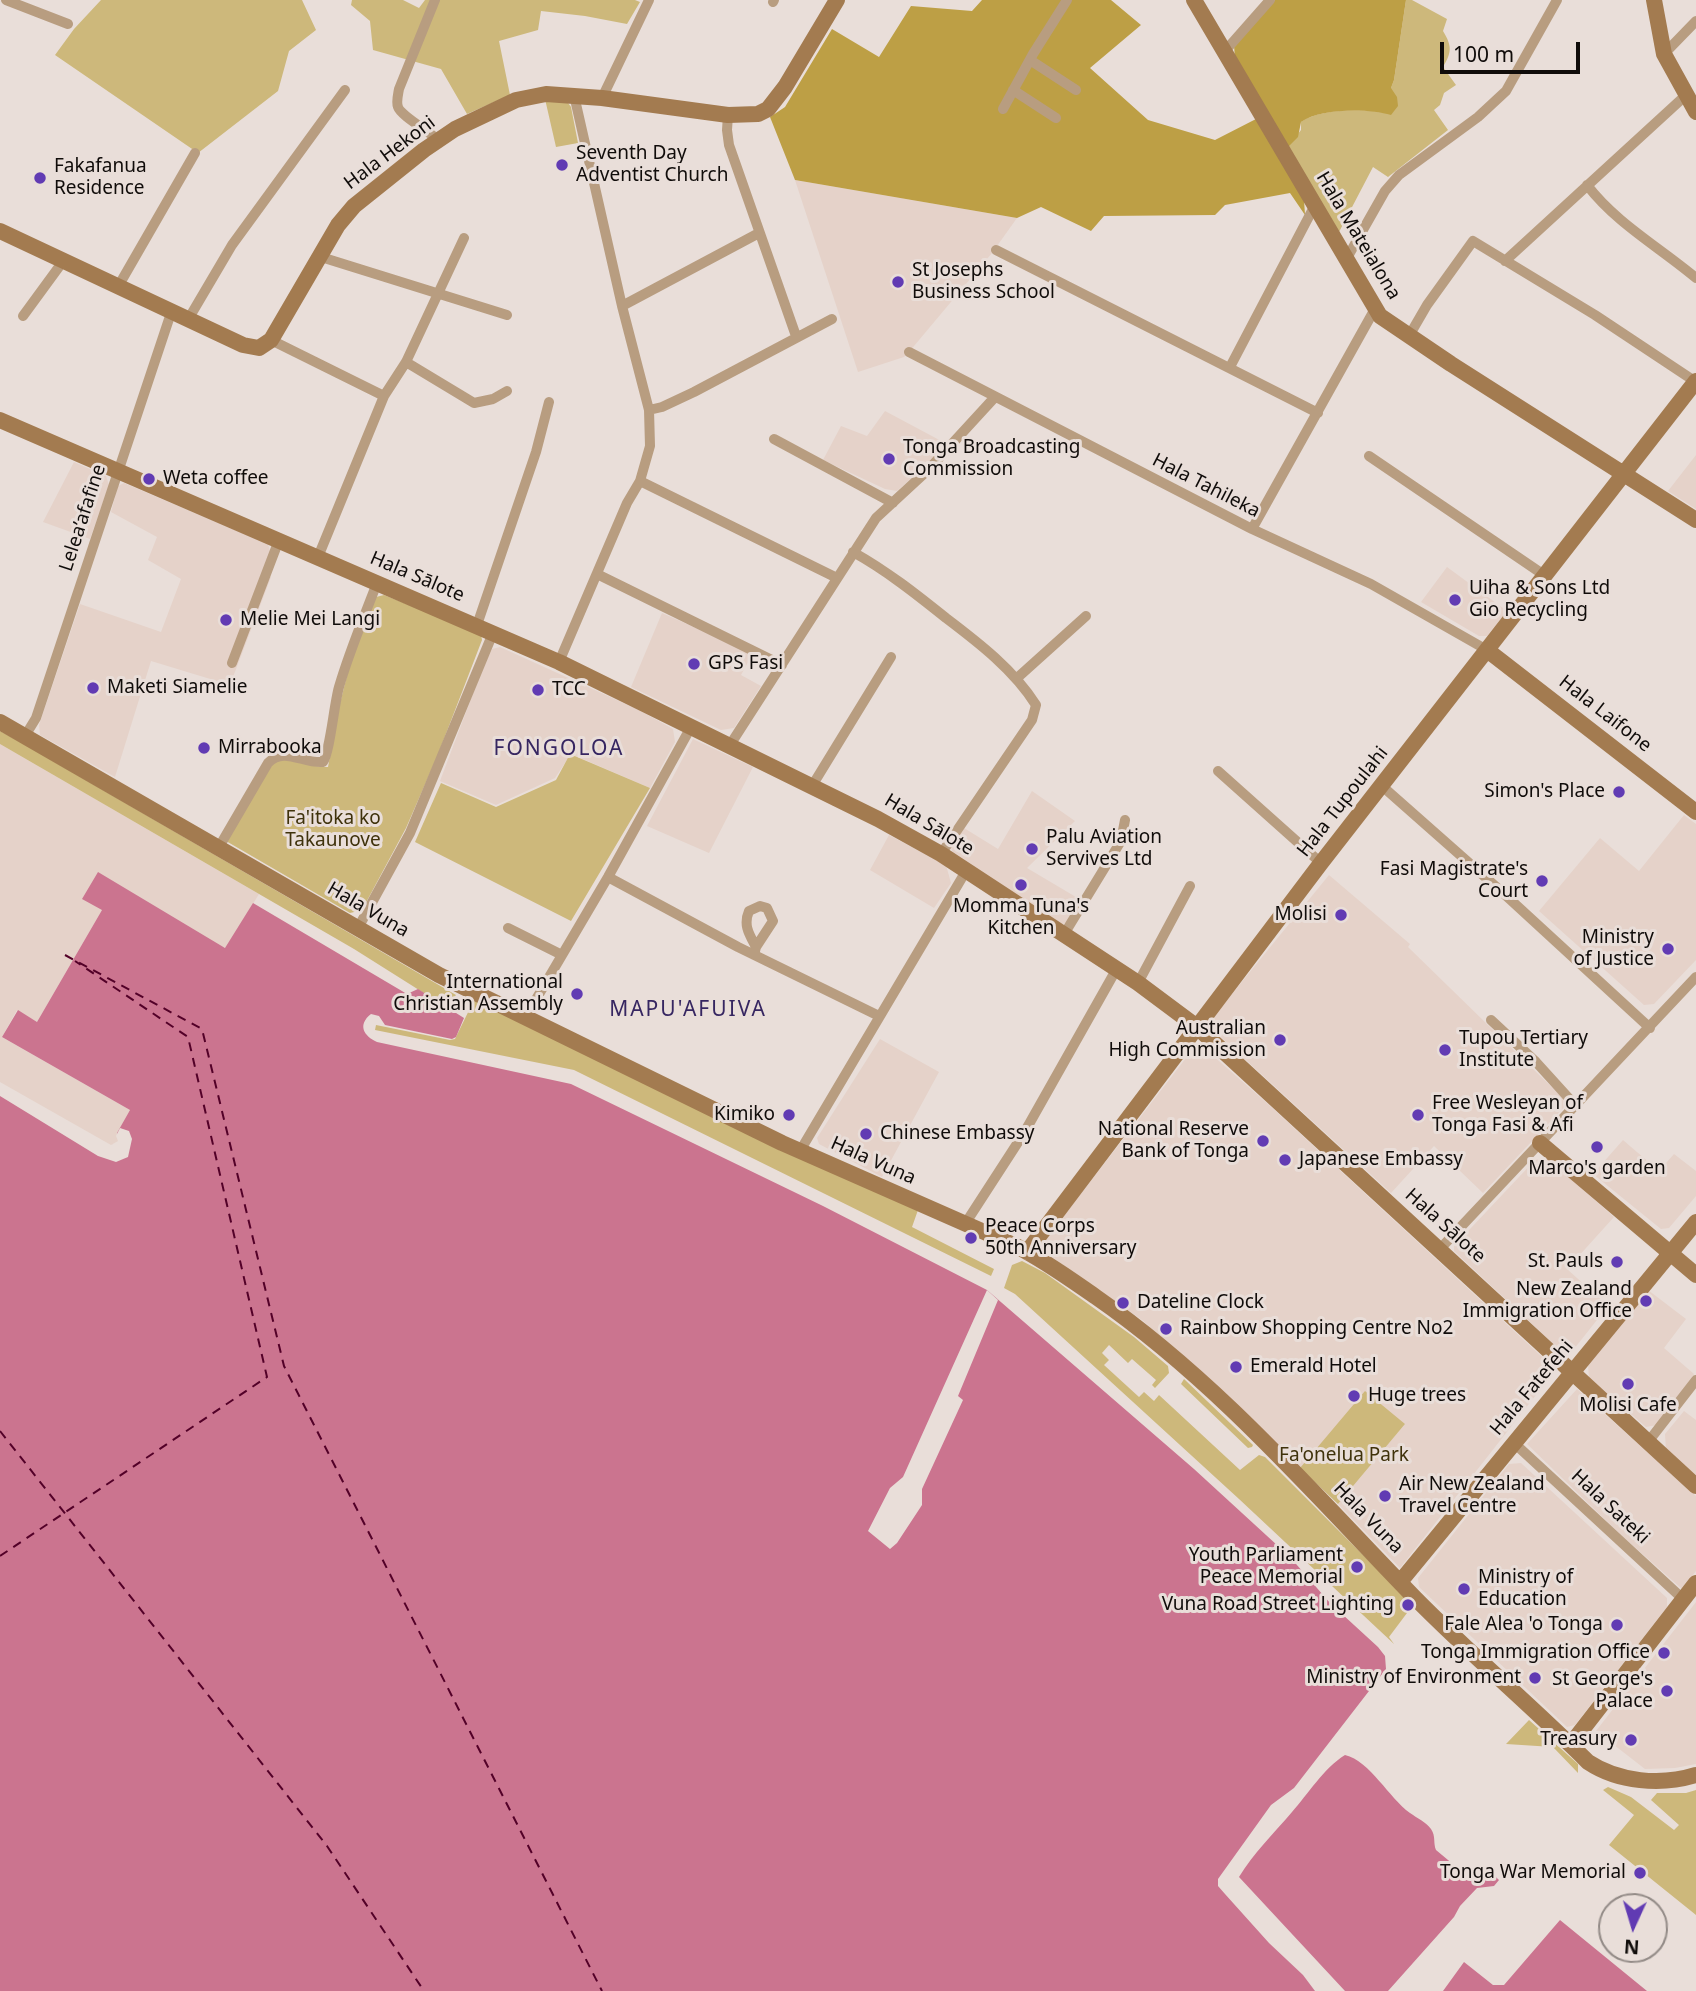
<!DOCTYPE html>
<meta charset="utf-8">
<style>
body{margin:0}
#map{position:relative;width:1696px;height:1991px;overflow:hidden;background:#e9ded9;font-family:"Noto Sans",sans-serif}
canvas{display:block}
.north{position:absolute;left:1598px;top:1893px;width:70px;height:70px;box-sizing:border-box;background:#e9ded9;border:2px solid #928a86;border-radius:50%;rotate:184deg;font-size:19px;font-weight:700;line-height:28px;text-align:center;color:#100c0a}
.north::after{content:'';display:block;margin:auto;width:24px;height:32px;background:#613bb3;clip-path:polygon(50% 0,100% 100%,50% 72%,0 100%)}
.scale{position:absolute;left:1440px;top:42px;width:140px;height:32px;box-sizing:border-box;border:4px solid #100c0a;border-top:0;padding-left:9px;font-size:21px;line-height:24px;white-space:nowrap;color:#100c0a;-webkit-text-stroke:5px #e9ded9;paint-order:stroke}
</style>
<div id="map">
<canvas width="1696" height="1991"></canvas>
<div class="north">N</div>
<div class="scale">100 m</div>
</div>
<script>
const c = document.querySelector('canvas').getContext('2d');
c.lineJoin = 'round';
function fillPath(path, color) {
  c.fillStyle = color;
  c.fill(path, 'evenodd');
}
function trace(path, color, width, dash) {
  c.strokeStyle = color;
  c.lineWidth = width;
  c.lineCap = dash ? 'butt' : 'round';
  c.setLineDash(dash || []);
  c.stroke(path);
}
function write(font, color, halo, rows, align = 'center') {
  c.font = font + ' "Noto Sans",sans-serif';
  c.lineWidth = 6;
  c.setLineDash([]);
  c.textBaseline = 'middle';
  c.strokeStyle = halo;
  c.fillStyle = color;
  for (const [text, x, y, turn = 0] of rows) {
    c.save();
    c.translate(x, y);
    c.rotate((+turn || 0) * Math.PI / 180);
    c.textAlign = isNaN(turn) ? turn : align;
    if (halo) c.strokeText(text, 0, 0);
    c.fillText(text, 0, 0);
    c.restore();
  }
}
const built = new Path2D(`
 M795 180 1017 218 992 253 909 352 904 357 858 372Z
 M885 411 945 443 922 469 897 491 885 489 823 460 841 426 867 436Z
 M1696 455V509L1668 491Z
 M74 462 106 476 109 485 90 539 43 522Z
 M124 483 268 544 270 551 262 574 271 577 230 685 151 661 115 777 40 735 39 725 80 604 161 632 181 579 148 560 157 537 111 512 118 486Z
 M1447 567 1507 611 1487 636H1479L1421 602Z
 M662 613 753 653 741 675 761 686 734 728 721 730 631 687Z
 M500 647 639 710 673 729 675 742 650 788 571 754 555 778 496 805 440 781 483 667 492 649Z
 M693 739 753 767 709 853 647 826Z
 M0 744 259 894 226 948 102 910 37 1022 17 1010 2 1037 130 1110 118 1132 121 1142 111 1149 0 1085Z
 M1032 791 1075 821 1027 868 1081 900 1068 923 1062 924 953 853 951 848 964 828 998 849Z
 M1684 815 1696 824V960L1654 1004 1644 1005 1539 911 1600 838 1639 871Z
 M889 835 946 865 951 883 934 908 870 870Z
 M1329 875 1410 944 1408 947 1568 1103 1483 1193 1434 1146 1391 1193 1213 1030 1214 1016Z
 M880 1039 939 1072 882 1177 819 1144 817 1138Z
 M1203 1047 1268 1104 1552 1366 1554 1372 1400 1568 1338 1504 1405 1424 1300 1468 1201 1372 1142 1320 1046 1253 1045 1240 1193 1049Z
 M1623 1140 1659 1171 1674 1154 1696 1171V1196L1669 1228 1661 1229 1593 1174Z
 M1547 1158 1614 1217 1567 1269 1608 1306 1574 1349 1561 1351 1454 1251V1246L1535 1160Z
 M1648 1290 1686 1319 1664 1348 1694 1374 1657 1425 1646 1427 1589 1378 1588 1365Z
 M1577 1389 1696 1496V1571L1682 1589 1621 1535 1527 1444Z
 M1684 1411 1696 1420V1475L1666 1450 1665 1434Z
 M1521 1463 1667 1598V1607L1575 1725 1567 1727 1419 1587 1418 1578 1509 1464Z
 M1696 1602V1764L1675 1768 1645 1769 1596 1731Z`);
const green = new Path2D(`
 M101 0H302L316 30 289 51 278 91 198 153 55 55 74 29Z
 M352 0H403L419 8 425 0H635L640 2 627 24 585 16 541 11 538 30 499 41 510 95 467 114 441 69 373 50 370 21 351 5Z
 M1406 0H1412L1447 19 1443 31C1452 46 1452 52 1443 67L1456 85 1444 93 1440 105 1434 110 1448 130 1388 177 1373 167 1339 232 1286 149 1301 130V122C1320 108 1369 108 1391 114V88L1394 80Z
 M545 99 566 100 571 107 578 143 556 147Z
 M384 595 481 634 482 640 437 757 406 828 362 910 350 913 226 841 273 761C291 755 309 768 328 767L338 711 351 660 376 597Z
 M0 731 22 743 456 995 446 1007 354 949 0 744Z
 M570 754 650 788 571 921 415 842 441 783 496 807 556 780Z
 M474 1000 918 1210 912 1227 994 1269 991 1276 574 1070 375 1030 376 1025 450 1040 455 1039Z
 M1022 1261 1045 1273 1134 1337 1168 1366 1169 1373 1155 1388 1152 1385 1156 1380 1132 1359 1128 1363 1109 1345 1102 1353 1109 1360 1104 1365 1139 1397 1144 1392 1154 1401 1159 1395 1240 1470 1259 1455 1265 1457 1411 1603 1410 1609 1389 1637 1394 1644 1239 1499 1015 1294 1004 1288 1012 1265Z
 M1184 1379 1253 1445 1252 1447 1248 1448 1181 1384Z
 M1365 1391 1405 1424 1338 1504 1300 1468Z
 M1529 1720 1578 1764V1773L1553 1747 1506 1744Z
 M1608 1787 1631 1797 1674 1830 1679 1825 1651 1800 1657 1793H1686L1696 1790V1915L1609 1845 1634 1815 1603 1790Z`);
const forest = new Path2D(`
 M982 0H1111L1141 25 1090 68 1148 120 1215 140 1256 119 1304 200 1305 215 1290 193 1225 205 1215 215 1104 216 1091 231 1041 207 1017 218 795 180 770 117 785 107 832 29 879 57 911 6 972 11Z
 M1275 0H1406L1394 80 1391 88 1397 97 1398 106 1391 115C1369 108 1320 108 1301 122L1298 137 1286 149 1235 58 1234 46Z`);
const water = new Path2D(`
 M98 872 225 948 253 903 407 994 418 989 464 1018 456 1037 452 1039 385 1025 379 1016 371 1014C357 1025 364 1036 377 1042L571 1084 823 1206 987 1290 1194 1469 1290 1557 1330 1603 1378 1647 1385 1656 1386 1669 1294 1788 1271 1805 1218 1879V1886L1225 1894 1269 1943 1303 1975 1315 1991H0V1085L106 1147 121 1142 117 1133 130 1110 2 1037 18 1010 37 1022 102 910 82 899Z
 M1345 1755C1370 1761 1389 1798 1410 1813 1417 1818 1426 1822 1431 1829 1436 1836 1433 1843 1436 1850L1460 1870 1468 1873C1485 1872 1485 1866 1499 1880L1494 1886 1477 1888 1460 1906 1454 1917 1388 1991H1345L1239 1877C1253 1854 1274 1833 1292 1812 1308 1794 1324 1768 1345 1755Z
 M1560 1920 1647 1991H1443L1464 1962 1493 1985H1504Z`);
const pier = new Path2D(`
 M0 1082 111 1145 118 1141 116 1136 120 1128 129 1131 132 1139 128 1157 116 1162 98 1156 0 1096Z
 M987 1290 998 1300 958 1396 963 1400 922 1489V1505L897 1543 890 1549 868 1531 890 1488 903 1477Z`);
const ferry = new Path2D(`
 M65 955 202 1029 284 1366 602 1991
 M0 1431 327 1846 424 1991
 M0 1556 267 1377 188 1037 75 961`);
const street = new Path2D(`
 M6 0 68 24
 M435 0 399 89C398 95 396 102 398 107 401 116 429 131 438 140
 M773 2 774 0
 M1225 51 1270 0
 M1664 54 1696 21
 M1030 60 1076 90
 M1013 90 1056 118
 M602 98 649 0
 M1003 109 1033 54 1067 0
 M728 115 727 130 729 145 796 336
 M1587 185C1616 223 1659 247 1696 278
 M996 250 1318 413
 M321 257 507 315
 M1347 258 1385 191 1399 175 1478 117 1506 91 1557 0
 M1505 261 1685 96
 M119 285 195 153
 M622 306 759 233
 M23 316 64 260
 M189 318 232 245 345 90
 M1409 336 1427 305 1473 241 1595 315 1696 382
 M271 340 384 396
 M909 352 1252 529 1371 584 1487 650
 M406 362 474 403 493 399 507 391
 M1230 367 1315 205
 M649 410 662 407 694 392 832 319
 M774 439 893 503
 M1369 456 1544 575
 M640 481 837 578
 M1252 529 1376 307
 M853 552C887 571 916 594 946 618 979 643 1014 670 1036 705L1032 720 941 854
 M318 557 384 396 406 362 464 238
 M597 574 782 665
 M477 625 536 452 549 402
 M559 662 627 503 640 481 650 446 649 410 622 306 574 95
 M232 663 279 540
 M1016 679 1086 616
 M25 736 36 718 172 310
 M730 745 876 518 928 470 995 397
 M1218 771 1321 863
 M812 786 891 657
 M1382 786 1502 892 1650 1028
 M219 847 268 763C284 746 303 764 323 762 330 752 334 704 339 687 349 652 364 617 377 583
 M608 877 738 947 879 1016
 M358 928 410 833 493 633
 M508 928 562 955
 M1063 936 1121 841 1125 820
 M754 955 756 947 773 921 767 908 760 906 749 911C743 925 749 934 756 947
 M1138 983 1190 886
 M525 1018 608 877 691 727
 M1491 1020 1536 1062 1575 1105
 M800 1151 966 871
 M965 1224 1024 1133 1116 970
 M1439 1250 1696 977
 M1513 1442 1683 1599
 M1648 1442 1696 1380`);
const secondary = new Path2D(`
 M1194 0 1380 316 1451 364 1696 520
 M1654 0 1664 54 1696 112
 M0 231 243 345 259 348 271 340 338 225 354 206 424 150 455 129 516 100 546 94 602 98 728 115 758 114 768 109 785 87 837 0
 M0 420 559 662 878 819 941 854 1138 983 1197 1027 1696 1486
 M1487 650 1696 812
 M0 722 439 975 782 1143 1016 1246C1044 1260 1070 1279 1096 1297 1217 1381 1313 1493 1415 1598 1471 1655 1532 1706 1588 1762 1618 1782 1661 1786 1696 1775
 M1540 1143 1696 1275
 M1027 1252 1321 863 1696 381
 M1400 1582 1696 1222
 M1571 1744 1696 1583`);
const markers = [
 [562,165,7,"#613bb3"],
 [40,178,7,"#613bb3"],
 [898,282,7,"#613bb3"],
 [889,459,7,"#613bb3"],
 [149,479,7,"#613bb3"],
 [1455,600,7,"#613bb3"],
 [226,620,7,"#613bb3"],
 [694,664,7,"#613bb3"],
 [93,688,7,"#613bb3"],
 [538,690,7,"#613bb3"],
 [204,748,7,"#613bb3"],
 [1619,792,7,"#613bb3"],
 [1032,849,7,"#613bb3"],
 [1542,881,7,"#613bb3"],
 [1021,885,7,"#613bb3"],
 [1341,915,7,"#613bb3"],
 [1668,949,7,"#613bb3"],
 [577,994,7,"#613bb3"],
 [1280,1040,7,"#613bb3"],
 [1445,1050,7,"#613bb3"],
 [789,1115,7,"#613bb3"],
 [1418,1115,7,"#613bb3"],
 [866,1134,7,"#613bb3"],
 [1263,1141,7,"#613bb3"],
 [1597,1147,7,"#613bb3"],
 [1285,1160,7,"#613bb3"],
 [971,1238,7,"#613bb3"],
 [1617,1262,7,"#613bb3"],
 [1646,1301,7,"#613bb3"],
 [1123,1303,7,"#613bb3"],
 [1166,1329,7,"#613bb3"],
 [1236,1367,7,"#613bb3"],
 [1628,1384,7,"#613bb3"],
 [1354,1396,7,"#613bb3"],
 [1385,1496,7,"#613bb3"],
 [1357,1567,7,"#613bb3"],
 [1464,1589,7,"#613bb3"],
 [1408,1605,7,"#613bb3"],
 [1617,1625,7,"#613bb3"],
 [1664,1653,7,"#613bb3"],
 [1535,1678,7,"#613bb3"],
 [1667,1691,7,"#613bb3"],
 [1631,1740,7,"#613bb3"],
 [1640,1873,7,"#613bb3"]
];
const streetNames = [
 ["Hala Hekoni",390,153,-37],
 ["Hala Mateialona",1358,236,59],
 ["Hala Tahileka",1206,486,27],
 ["Lelea’afafine",83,518,-72],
 ["Hala Sālote",417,577,23],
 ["Hala Laifone",1605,714,38],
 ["Hala Tupoulahi",1343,802,-52],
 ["Hala Sālote",929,825,31],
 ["Hala Vuna",368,910,30],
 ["Hala Vuna",873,1161,24],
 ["Hala Sālote",1445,1226,42],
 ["Hala Fatefehi",1532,1388,-50],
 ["Hala Sateki",1610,1507,43],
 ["Hala Vuna",1368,1518,46]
];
const poiNames = [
 ["Seventh Day",576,154],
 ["Adventist Church",576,176],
 ["Fakafanua",54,167],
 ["Residence",54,189],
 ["St Josephs",912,271],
 ["Business School",912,293],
 ["Tonga Broadcasting",903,448],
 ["Commission",903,470],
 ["Weta coffee",163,479],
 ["Uiha & Sons Ltd",1469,589],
 ["Gio Recycling",1469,611],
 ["Melie Mei Langi",240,620],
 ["GPS Fasi",708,664],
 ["Maketi Siamelie",107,688],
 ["TCC",552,690],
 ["Mirrabooka",218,748],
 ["Simon's Place",1605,792,"right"],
 ["Palu Aviation",1046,838],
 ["Servives Ltd",1046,860],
 ["Fasi Magistrate's",1528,870,"right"],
 ["Court",1528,892,"right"],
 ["Momma Tuna's",1021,907,"center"],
 ["Kitchen",1021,929,"center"],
 ["Molisi",1327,915,"right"],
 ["Ministry",1654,938,"right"],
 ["of Justice",1654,960,"right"],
 ["International",563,983,"right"],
 ["Christian Assembly",563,1005,"right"],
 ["Australian",1266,1029,"right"],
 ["High Commission",1266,1051,"right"],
 ["Tupou Tertiary",1459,1039],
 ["Institute",1459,1061],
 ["Free Wesleyan of",1432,1104],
 ["Tonga Fasi & Afi",1432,1126],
 ["Kimiko",775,1115,"right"],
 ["National Reserve",1249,1130,"right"],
 ["Bank of Tonga",1249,1152,"right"],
 ["Chinese Embassy",880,1134],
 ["Japanese Embassy",1299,1160],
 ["Marco's garden",1597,1169,"center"],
 ["Peace Corps",985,1227],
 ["50th Anniversary",985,1249],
 ["St. Pauls",1603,1262,"right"],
 ["New Zealand",1632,1290,"right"],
 ["Immigration Office",1632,1312,"right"],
 ["Dateline Clock",1137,1303],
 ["Rainbow Shopping Centre No2",1180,1329],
 ["Emerald Hotel",1250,1367],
 ["Huge trees",1368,1396],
 ["Molisi Cafe",1628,1406,"center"],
 ["Air New Zealand",1399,1485],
 ["Travel Centre",1399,1507],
 ["Youth Parliament",1343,1556,"right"],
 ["Peace Memorial",1343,1578,"right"],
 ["Ministry of",1478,1578],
 ["Education",1478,1600],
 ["Vuna Road Street Lighting",1394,1605,"right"],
 ["Fale Alea 'o Tonga",1603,1625,"right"],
 ["Tonga Immigration Office",1650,1653,"right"],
 ["Ministry of Environment",1521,1678,"right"],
 ["St George's",1653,1680,"right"],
 ["Palace",1653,1702,"right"],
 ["Treasury",1617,1740,"right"],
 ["Tonga War Memorial",1626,1873,"right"]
];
const parkNames = [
 ["Fa'itoka ko",333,819],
 ["Takaunove",333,841],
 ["Fa'onelua Park",1344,1456]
];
const neighbourhoodNames = [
 ["FONGOLOA",559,749],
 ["MAPU'AFUIVA",688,1010]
];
fillPath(built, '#e5d2c9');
fillPath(green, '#cdb87b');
fillPath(forest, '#bd9f45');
fillPath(water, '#cb748f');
fillPath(pier, '#e9ded9');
trace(ferry, '#530128', 2, [9, 7]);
trace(street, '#b89d80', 10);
trace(secondary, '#a37b50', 16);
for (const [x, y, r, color] of markers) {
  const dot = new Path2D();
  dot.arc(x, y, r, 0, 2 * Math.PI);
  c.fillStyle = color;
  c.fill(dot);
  trace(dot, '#e9ded9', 2.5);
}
write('19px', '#100c0a', '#e9ded9', streetNames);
write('19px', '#100c0a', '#e9ded9', poiNames, 'left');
write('19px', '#3f320b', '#e9ded9', parkNames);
c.letterSpacing = '2px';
write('21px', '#362661', '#e9ded9', neighbourhoodNames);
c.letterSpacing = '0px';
</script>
